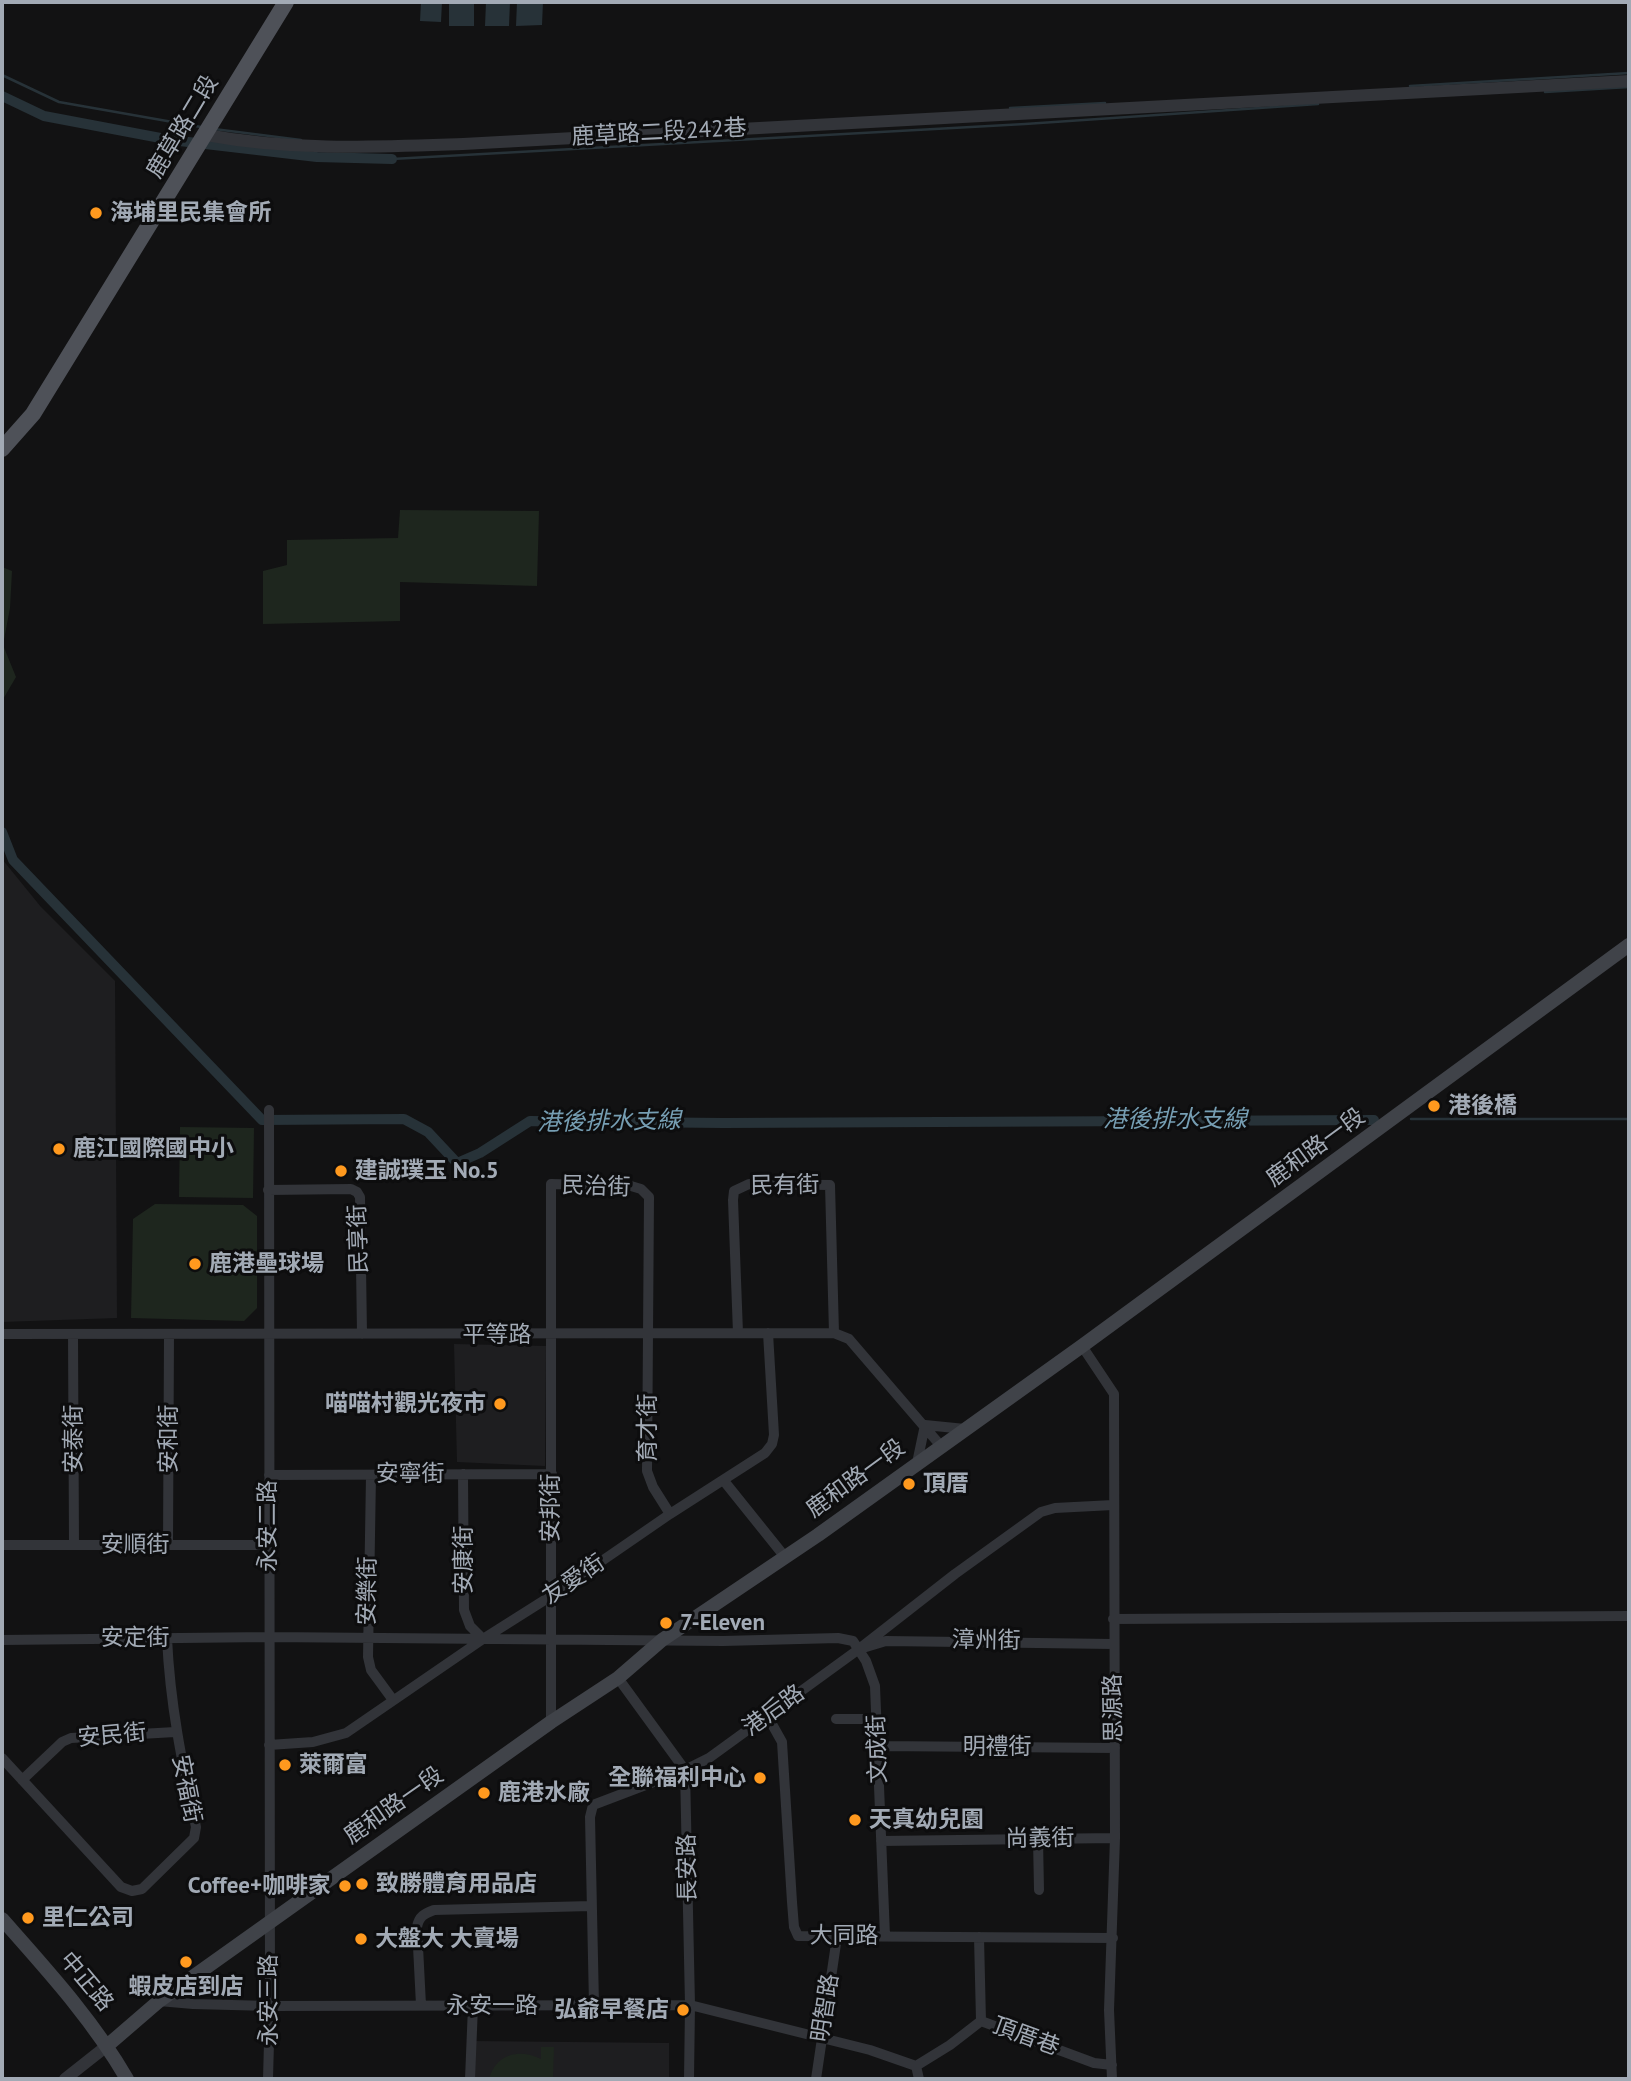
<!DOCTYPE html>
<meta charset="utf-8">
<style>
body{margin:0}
#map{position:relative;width:1631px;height:2081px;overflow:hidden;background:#121213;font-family:"PT Sans",sans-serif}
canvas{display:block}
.frame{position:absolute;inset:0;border:4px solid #a2aab5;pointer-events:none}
</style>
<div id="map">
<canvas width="1631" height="2081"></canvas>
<div class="frame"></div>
</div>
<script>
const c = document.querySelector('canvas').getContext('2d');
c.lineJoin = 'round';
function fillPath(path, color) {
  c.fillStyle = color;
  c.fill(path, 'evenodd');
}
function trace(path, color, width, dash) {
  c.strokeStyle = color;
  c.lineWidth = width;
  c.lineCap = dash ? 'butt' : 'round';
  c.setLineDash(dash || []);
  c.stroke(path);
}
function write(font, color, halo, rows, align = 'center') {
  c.font = font + ' "PT Sans","Noto Sans TC",sans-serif';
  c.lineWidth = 6;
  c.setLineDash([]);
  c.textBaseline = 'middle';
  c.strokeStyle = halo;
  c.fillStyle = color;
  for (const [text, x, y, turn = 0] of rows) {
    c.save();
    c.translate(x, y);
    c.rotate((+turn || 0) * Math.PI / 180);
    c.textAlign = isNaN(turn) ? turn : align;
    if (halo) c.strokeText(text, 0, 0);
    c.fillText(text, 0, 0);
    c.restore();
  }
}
const built = new Path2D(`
 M2 859 41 907 115 981 117 1318 2 1322Z
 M454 1344 546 1346 545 1466 457 1462Z
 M471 2041 669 2043V2079H471Z`);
const green = new Path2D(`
 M400 510 539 511 537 586 400 582V621L263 624V571L287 565V540L398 538Z
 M2 567 12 571 10 608 3 645 16 677 2 701Z
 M180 1127 254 1128 253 1198 179 1197Z
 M155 1204 243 1205 257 1216V1308L244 1321 131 1318 133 1219Z
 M541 2047H554L553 2079H489C496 2054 519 2048 541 2059Z`);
const water = new Path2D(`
 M421 2H442L441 22 420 21Z
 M449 2H474V26H449Z
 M486 2H510L509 26H485Z
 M517 2H543L542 25 516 26Z`);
const stream = new Path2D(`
 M2 75 59 102 201 127
 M1410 86 1629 73
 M1545 92 1629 87
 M1010 108 1105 103
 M214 129 301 140
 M392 159 1025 124 1318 104
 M1411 1119H1629`);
const canal = new Path2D(`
 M2 96 44 116 171 140 317 157 392 159
 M2 832 13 860 262 1120 404 1119 428 1132 457 1163 480 1153 530 1121 723 1123 1374 1120`);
const minor = new Path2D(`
 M268 1190 351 1189 357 1192 360 1197 362 1334
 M738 1333 733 1200 734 1191 749 1184 830 1185 834 1333
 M2 1334 834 1333 849 1339 941 1446
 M73 1334 74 1545
 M1082 1346 1114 1394 1115 1838 1109 2010 1112 2079
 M917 1463 925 1425 965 1429
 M463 1474 464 1610 470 1626 483 1639
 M269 1475 552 1474
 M371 1475 368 1657 371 1670 393 1700
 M724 1481 785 1557
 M2 1545H269
 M168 1545 169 1334
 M1113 1619 1629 1616
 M2 1640 269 1637 723 1641 838 1638 853 1641 866 1661 875 1686 885 1936
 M866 1647 886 1641 1113 1644
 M618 1678 685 1770 690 2005 689 2079
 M768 1717 782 1742 792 1902 794 1927 798 1936 1113 1938
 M836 1719H877
 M551 1722V1184L631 1186 641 1189 649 1197 647 1471 653 1487 670 1514
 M269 1745 313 1742 346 1733 483 1639 551 1596 670 1514 765 1453 772 1444 774 1435 768 1333
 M879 1746 1115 1748
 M2 1758 121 1887 132 1891 142 1889 194 1838 196 1827C182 1763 170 1704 167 1638
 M22 1780 62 1742 71 1738 175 1732
 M1038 1839 1039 1890
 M881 1841 1115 1838
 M979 1937 981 2021
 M159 2001 193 2004 270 2006 690 2005 870 2050 916 2066 950 2045 981 2021
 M421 2005 417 1927C419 1916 424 1914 434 1910L591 1906
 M594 2005 590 1817 593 1805 685 1770 709 1758 859 1649 955 1574 1041 1512 1055 1508 1113 1505
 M981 2021 1094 2063 1112 2065
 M916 2066 919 2079
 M268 2079 270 2006 269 1110
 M470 2079 473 2006
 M816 2079 837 1937`);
const tertiary = new Path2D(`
 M206 135C293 151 375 147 463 144L1629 81
 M65 2079 108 2045`);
const secondary = new Path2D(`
 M2 1919C47 1970 93 2020 127 2079
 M108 2045 159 2001 551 1722 618 1678 662 1640 818 1535 1082 1346 1629 945`);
const primary = new Path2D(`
 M2 449 33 414 286 2`);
const markers = [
 [96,213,7,"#ff991e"],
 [1434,1106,7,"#ff991e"],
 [59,1149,7,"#ff991e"],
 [341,1171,7,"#ff991e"],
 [195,1264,7,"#ff991e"],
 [500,1404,7,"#ff991e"],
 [909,1484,7,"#ff991e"],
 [666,1623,7,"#ff991e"],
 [285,1765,7,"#ff991e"],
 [760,1778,7,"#ff991e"],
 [484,1793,7,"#ff991e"],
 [855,1820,7,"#ff991e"],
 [362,1884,7,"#ff991e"],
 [345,1886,7,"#ff991e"],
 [28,1918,7,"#ff991e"],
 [361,1939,7,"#ff991e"],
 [186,1962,7,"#ff991e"],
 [683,2010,7,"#ff991e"]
];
const streetNames = [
 ["鹿草路二段",183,127,-59],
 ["鹿草路二段242巷",659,133,-3],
 ["鹿和路一段",1316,1148,-36],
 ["民有街",785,1186,-1],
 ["民治街",596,1187,2],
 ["民享街",359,1239,-92],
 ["平等路",497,1335],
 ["育才街",648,1428,-90],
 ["安泰街",74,1439,-90],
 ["安和街",169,1439,-90],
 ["安寧街",410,1474],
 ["鹿和路一段",856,1479,-36],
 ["安邦街",551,1508,-90],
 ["永安二路",268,1526,-90],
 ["安順街",135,1545],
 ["安康街",464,1560,-90],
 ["友愛街",574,1580,-34],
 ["安樂街",368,1591,-89],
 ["安定街",135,1638],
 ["漳州街",986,1641,1],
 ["思源路",1114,1708,-91],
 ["港后路",774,1711,-36],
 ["安民街",112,1736,-5],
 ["明禮街",997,1747],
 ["文成街",878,1749,-92],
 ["安福街",186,1789,79],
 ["鹿和路一段",394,1806,-35],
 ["尚義街",1040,1839,-1],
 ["長安路",688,1868,-91],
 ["大同路",844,1936],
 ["中正路",86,1982,50],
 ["永安三路",269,2000,-90],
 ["永安一路",492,2006],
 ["明智路",826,2008,-81],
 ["頂厝巷",1026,2037,20]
];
const poiNames = [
 ["海埔里民集會所",110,213],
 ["港後橋",1448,1106],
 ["鹿江國際國中小",73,1149],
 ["建誠璞玉 No.5",355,1171],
 ["鹿港壘球場",209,1264],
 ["喵喵村觀光夜市",486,1404,"right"],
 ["頂厝",923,1484],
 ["7-Eleven",680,1623],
 ["萊爾富",299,1765],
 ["全聯福利中心",746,1778,"right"],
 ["鹿港水廠",498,1793],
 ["天真幼兒園",869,1820],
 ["致勝體育用品店",376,1884],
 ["Coffee+咖啡家",331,1886,"right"],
 ["里仁公司",42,1918],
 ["大盤大 大賣場",375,1939],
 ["蝦皮店到店",186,1987,"center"],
 ["弘爺早餐店",669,2010,"right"]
];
const waterNames = [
 ["港後排水支線",1175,1120],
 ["港後排水支線",609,1122,-1]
];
fillPath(built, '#1e1e20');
fillPath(green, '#1e261e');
fillPath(water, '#273238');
trace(stream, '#273238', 2.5);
trace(canal, '#273238', 10);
trace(minor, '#323439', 10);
trace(tertiary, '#323439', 12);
trace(secondary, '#404349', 14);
trace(primary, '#4e5158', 16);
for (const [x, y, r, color] of markers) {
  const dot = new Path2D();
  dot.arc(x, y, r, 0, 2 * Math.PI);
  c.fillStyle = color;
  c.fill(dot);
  trace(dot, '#0d0d0e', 2.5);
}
write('23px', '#a2aab5', '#0d0d0e', streetNames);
write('bold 23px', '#a2aab5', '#0d0d0e', poiNames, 'left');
write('italic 24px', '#769eb3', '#0d0d0e', waterNames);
</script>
